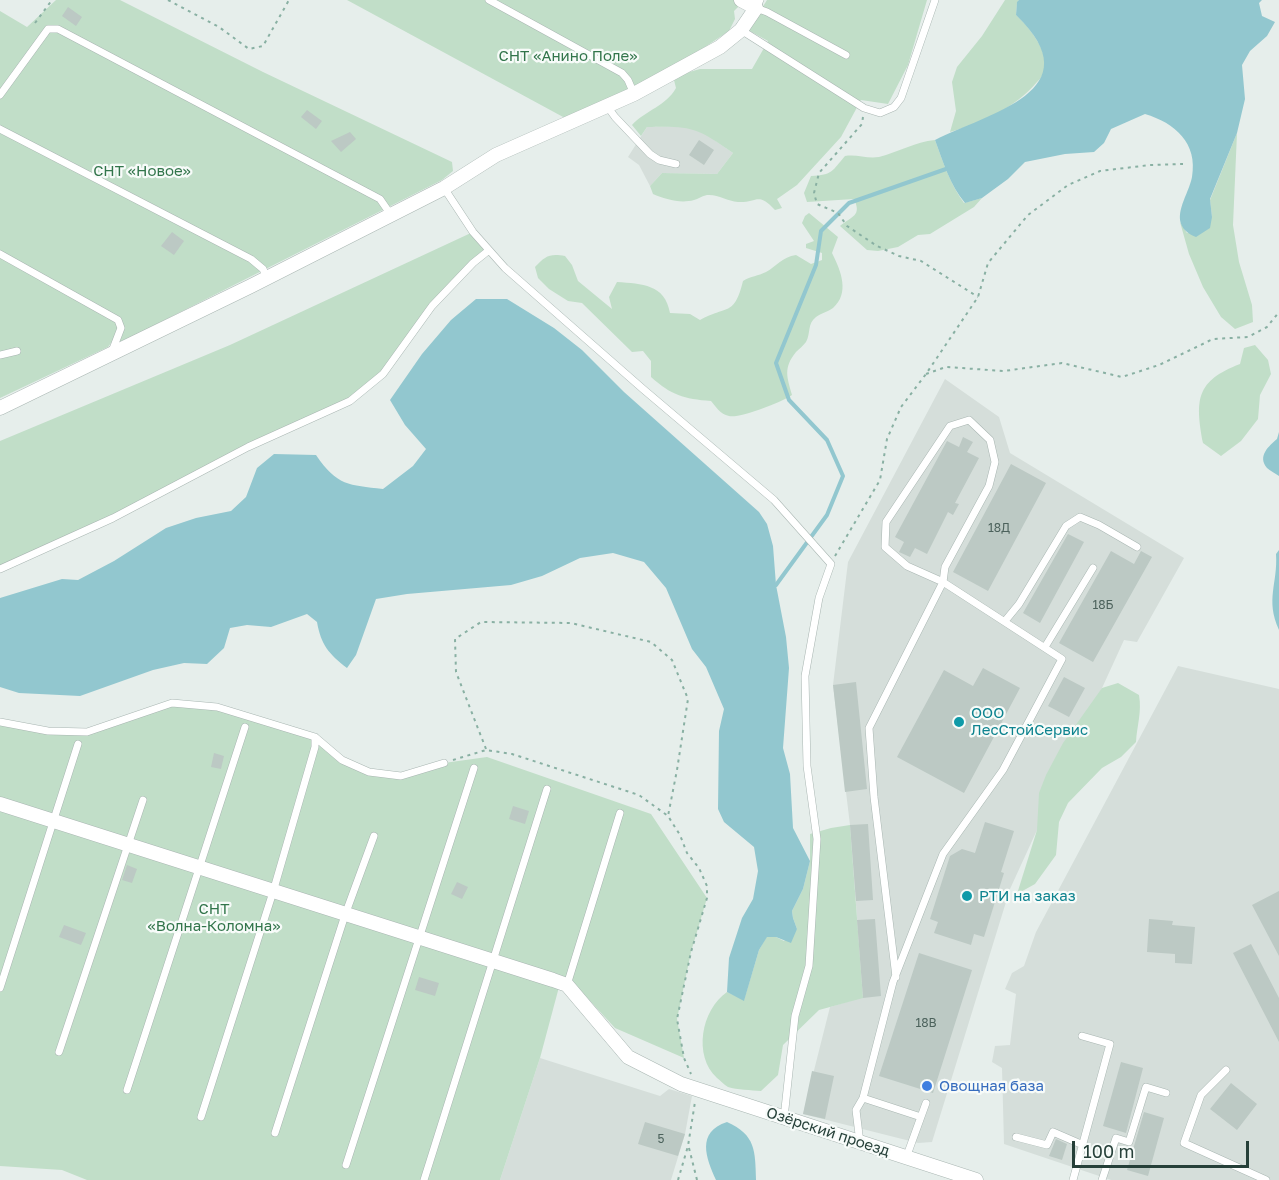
<!DOCTYPE html>
<meta charset="utf-8">
<style>
body{margin:0}
#map{position:relative;width:1279px;height:1180px;overflow:hidden;background:#e6eeeb;font-family:"Golos Text",sans-serif}
canvas{display:block}
.scale{position:absolute;left:1072px;top:1141px;width:177px;height:27px;box-sizing:border-box;border:3px solid #264039;border-top:0;padding-left:8px;font-size:18px;line-height:21px;white-space:nowrap;color:#264039;-webkit-text-stroke:4px #f7fbf9;paint-order:stroke}
</style>
<div id="map">
<canvas width="1279" height="1180"></canvas>
<div class="scale">100 m</div>
</div>
<script>
const c = document.querySelector('canvas').getContext('2d');
c.lineJoin = 'round';
function fillPath(path, color) {
  c.fillStyle = color;
  c.fill(path, 'evenodd');
}
function trace(path, color, width, dash) {
  c.strokeStyle = color;
  c.lineWidth = width;
  c.lineCap = dash ? 'butt' : 'round';
  c.setLineDash(dash || []);
  c.stroke(path);
}
function write(font, color, halo, rows, align = 'center') {
  c.font = font + ' "Golos Text",sans-serif';
  c.lineWidth = 4.5;
  c.setLineDash([]);
  c.textBaseline = 'middle';
  c.strokeStyle = halo;
  c.fillStyle = color;
  for (const [text, x, y, turn = 0] of rows) {
    c.save();
    c.translate(x, y);
    c.rotate((+turn || 0) * Math.PI / 180);
    c.textAlign = isNaN(turn) ? turn : align;
    if (halo) c.strokeText(text, 0, 0);
    c.fillText(text, 0, 0);
    c.restore();
  }
}
const built = new Path2D(`
 M683 126 703 132 733 153 717 174 662 173 650 186 639 165 628 157 647 127Z
 M945 379 999 417 1010 453 1184 558 1137 642 1124 640 1010 889 932 1142 918 1143 803 1114 830 1007 863 997 850 825 833 685 848 562Z
 M1178 666 1279 689V1180H1111L1004 1144 1002 1068 992 1062 995 1046 1010 1045 1016 994 1005 989 1012 973 1024 966 1036 932Z
 M540 1058 660 1096 669 1089 692 1096 685 1134 671 1180H500Z`);
const green = new Path2D(`
 M56 0H120L263 72 452 162 453 171 442 180 119 343 114 339 108 347 0 398V11L27 27Z
 M347 0H745L734 11 735 19 729 31 705 47 638 87 565 118Z
 M767 0H927L908 65 888 104 861 100 841 137 797 185 777 199 782 208 775 210C758 191 757 203 738 202 727 201 718 194 707 195 702 196 698 199 694 200 680 204 665 199 653 194L650 186 662 173 717 174 733 153C696 127 692 126 647 127L641 136 632 125C646 110 666 106 676 88L674 80 679 75 700 69H752L768 41 748 30Z
 M1005 0H1019L1017 3 1016 15C1029 27 1045 47 1046 66 1046 72 1041 78 1037 82 1015 108 982 123 950 132L956 111 952 82 957 67 982 36Z
 M1237 133 1233 225 1239 262 1252 305 1253 322 1235 329 1221 317 1203 287 1189 254 1180 222 1187 233 1212 217 1210 200Z
 M935 140C943 162 950 184 964 203L982 198 974 207 930 234 918 235 898 247 878 251 867 250 840 226C852 216 862 216 854 199L807 202 804 193 811 176C833 175 832 171 845 156 857 154 867 159 879 157 898 152 915 142 935 140Z
 M809 213 838 237 832 253C841 271 850 293 833 308 828 312 821 313 816 317 807 324 811 333 806 342 803 346 799 349 796 352 783 368 787 377 792 395 783 402 738 419 729 416 720 414 716 407 711 401 684 399 671 395 651 377V361L643 351 632 352 582 303 568 301 549 289 538 278 535 267C545 256 550 253 565 256L572 265 578 281 612 309 609 297 617 282C642 284 665 284 670 313L690 314 700 320C727 305 734 317 743 281 751 276 758 276 766 272 777 266 782 257 796 255L811 264 822 260V253L806 248V244L814 241 802 223 805 216Z
 M473 232 488 251 432 306 383 374 350 401 248 447 113 518 0 569V441L230 345Z
 M1255 345 1268 360 1271 374 1260 395 1258 419 1241 441 1221 456 1203 443C1195 399 1196 381 1240 364L1244 348Z
 M1118 683 1139 695C1142 712 1137 725 1136 742L1121 757 1102 768 1068 803 1059 822 1056 855 1035 884 1017 894 1037 830 1039 793 1046 775 1063 743 1102 688Z
 M172 703 217 707 315 737 342 760 369 772 401 776 444 763 487 757 651 814 707 898 691 952 677 1019 684 1058 615 1028 568 977 559 987 540 1058 500 1180H87L62 1170 0 1166V722L87 732Z
 M850 825 863 998 819 1010 783 1045 778 1075 761 1091C751 1090 737 1090 728 1087 724 1085 720 1080 717 1078 693 1056 701 1010 727 992L744 1000 759 950 767 936 776 937 784 941 797 929 793 918 792 911 803 889 810 861V834L831 828Z`);
const water = new Path2D(`
 M1019 0H1262L1259 3 1262 16 1275 22 1267 36 1250 51 1242 65 1245 99 1237 133 1210 199 1212 217 1210 228 1196 237C1165 224 1188 198 1192 177 1198 143 1175 123 1145 114L1111 129 1104 143 1094 152 1065 154 1025 162 1008 179 982 198 965 203C950 185 943 162 935 140 988 113 1095 91 1016 15L1017 2Z
 M476 299H507L554 328 582 350 624 392 759 512 767 524 773 546 776 585 786 637 789 668 783 748 790 774 793 828 810 861 803 889 792 911 793 918 797 929 791 943 776 937H767L759 950 744 1001 727 992 729 958 742 918 753 899 758 871 754 847 724 822 718 809 719 731 724 709 706 667 692 649 666 588 644 562 613 553 580 558 542 576 511 585 407 594 376 599 356 655 347 668C329 654 321 645 317 622L307 614 271 627 247 625 230 628 224 648 207 664 184 663 153 670 80 696 19 693 0 687V598L62 579 78 580 114 561 166 528 196 518 231 511 246 497 257 468 274 454 316 455C337 486 349 485 383 489L413 466 426 449 405 425 390 400 422 354 451 320Z
 M1279 432V476C1275 473 1270 471 1267 468 1257 456 1269 446 1277 439Z
 M1279 550V630C1265 599 1278 584 1276 554Z
 M727 1122C756 1135 755 1151 756 1180H716C706 1158 696 1132 727 1122Z`);
const stream = new Path2D(`
 M776 585 827 515 843 476 827 440 789 400 776 363 816 265 821 231 849 203 946 169`);
const building = new Path2D(`
 M68 7 82 17 76 26 62 16Z
 M307 110 322 121 316 129 301 117Z
 M350 132 356 139 341 152 331 141Z
 M699 140 714 150 704 165 689 155Z
 M172 232 184 241 174 255 161 246Z
 M963 437 973 442 967 452 979 458 955 503 959 504 953 515 948 512 927 554 915 548 910 557 899 552 904 542 895 537 947 441 959 447Z
 M1011 464 1046 483 988 591 953 572Z
 M1068 534 1084 542 1040 623 1023 613Z
 M1111 551 1134 564 1141 551 1152 557 1093 662 1059 643Z
 M983 668 1020 688 964 793 897 757 944 670 973 686Z
 M1064 677 1085 688 1069 717 1048 706Z
 M856 682 867 789 845 792 833 685Z
 M214 753 224 756 221 769 211 767Z
 M513 806 529 811 525 824 509 819Z
 M985 822 1014 831 1001 872 1004 873 984 937 974 934 971 945 934 933 938 922 930 919 950 856 962 849 975 853Z
 M868 824 873 900 856 901 850 825Z
 M127 865 137 869 132 883 122 880Z
 M457 882 468 887 462 899 451 894Z
 M1279 891V956L1252 905Z
 M875 919 881 996 863 998 857 920Z
 M1149 919 1173 921 1172 925 1195 927 1192 964 1175 963V954L1147 952Z
 M64 925 86 933 81 945 59 937Z
 M1251 944 1279 998V1042L1233 953Z
 M919 953 972 970 933 1093 879 1076Z
 M419 977 439 983 435 996 415 990Z
 M1121 1062 1143 1068 1126 1133 1103 1126Z
 M812 1071 834 1076 825 1119 803 1114Z
 M1231 1083 1257 1104 1237 1130 1210 1109Z
 M1144 1112 1164 1118 1148 1176 1127 1170Z
 M645 1122 685 1134 678 1156 638 1144Z
 M1056 1139 1067 1144 1062 1160 1049 1156Z`);
const path = new Path2D(`
 M168 0 219 27 249 49 263 46 289 0
 M35 23 52 0
 M863 117 862 124 819 173 814 193 817 204 838 213 847 226 877 246 899 256 921 261 978 297
 M926 374 946 367 1004 371 1062 363 1122 377 1159 365 1213 339 1248 337 1267 327 1279 312
 M835 556 880 480 887 439 901 407 926 374 978 297 988 263 1028 215 1068 185 1100 171 1150 165 1183 164
 M486 749 456 672 455 639 481 622 571 623 651 642 672 660 688 699 677 770 668 816
 M453 760 486 750 512 754 639 795 668 816 680 835 687 853 699 868 707 886V898L691 952 677 1019 684 1058 691 1074
 M689 1148 697 1180
 M678 1180 688 1146 695 1102`);
const service = new Path2D(`
 M489 0 622 73 628 80 634 94
 M760 0 756 8 767 12 846 55
 M741 30 864 108 880 113 894 107 901 98 935 0
 M0 95 48 29H58L380 199 391 215
 M607 106 615 117 650 154 659 160 676 164
 M0 129 251 259 263 269 267 278
 M444 188 473 232 505 268 643 389 774 500 831 564 819 598 805 676 807 766 817 839 809 966 795 1016 784 1118
 M0 254 118 320 121 328 111 354
 M0 355 17 351
 M0 569 113 518 248 447 350 401 383 374 432 306 473 263 488 251
 M1005 621 1019 604 1066 526 1080 517 1099 525 1137 547
 M1045 647 1093 568
 M0 722 48 731 87 732 172 703 217 707 315 737 342 760 369 772 401 776 444 763
 M567 985 620 813
 M0 988 78 744
 M59 1052 143 800
 M1226 1070 1201 1095 1184 1143 1266 1180
 M127 1090 245 727
 M863 1098 893 982 943 854 1003 770 1062 659 943 582 945 567 989 486 995 462 990 440 969 420 950 426 886 522 885 547 907 566 943 582 869 728 874 797 896 977
 M201 1117 273 892 315 747V737
 M275 1133 345 915 374 836
 M1016 1137 1047 1145 1053 1132 1083 1145
 M860 1143 856 1110 863 1098 921 1117
 M906 1158 926 1103
 M346 1165 474 768
 M424 1180 547 789
 M1073 1180 1110 1044 1082 1036
 M1102 1180 1116 1138 1129 1142 1146 1087 1166 1093`);
const minor = new Path2D(`
 M0 408 251 286 444 188 496 155 634 94 720 47 741 30 756 8 741 0
 M0 804 553 980 567 985 628 1057 681 1084 976 1180`);
const markers = [
 [959,722,6,"#0f9aa8"],
 [967,896,6,"#0f9aa8"],
 [927,1086,6,"#3f7fe0"]
];
const numberNames = [
 ["18Д",999,528],
 ["18Б",1103,605],
 ["18В",926,1023],
 ["5",661,1139]
];
const parkNames = [
 ["СНТ «Анино Поле»",568,56],
 ["СНТ «Новое»",142,171],
 ["СНТ",214,909],
 ["«Волна-Коломна»",214,926]
];
const cultureNames = [
 ["ООО",971,713],
 ["ЛесСтойСервис",971,730],
 ["РТИ на заказ",979,896]
];
const shopNames = [
 ["Овощная база",939,1086]
];
const streetNames = [
 ["Озёрский проезд",828,1132,18]
];
fillPath(built, '#d5deda');
fillPath(green, '#c1dec8');
fillPath(water, '#92c7cf');
trace(stream, '#92c7cf', 4);
fillPath(building, '#bcc9c4');
trace(service, '#a9b6b2', 8);
trace(minor, '#a9b6b2', 15);
trace(path, '#89b0a3', 2, [3, 4.5]);
trace(service, '#fff', 7);
trace(minor, '#fff', 14);
for (const [x, y, r, color] of markers) {
  const dot = new Path2D();
  dot.arc(x, y, r, 0, 2 * Math.PI);
  c.fillStyle = color;
  c.fill(dot);
  trace(dot, '#f7fbf9', 2);
}
write('12px', '#4c625c', null, numberNames);
write('15px', '#32754b', '#f7fbf9', parkNames);
write('15px', '#0d838f', '#f7fbf9', cultureNames, 'left');
write('15px', '#366cbe', '#f7fbf9', shopNames, 'left');
write('15px', '#264039', '#f7fbf9', streetNames);
</script>
